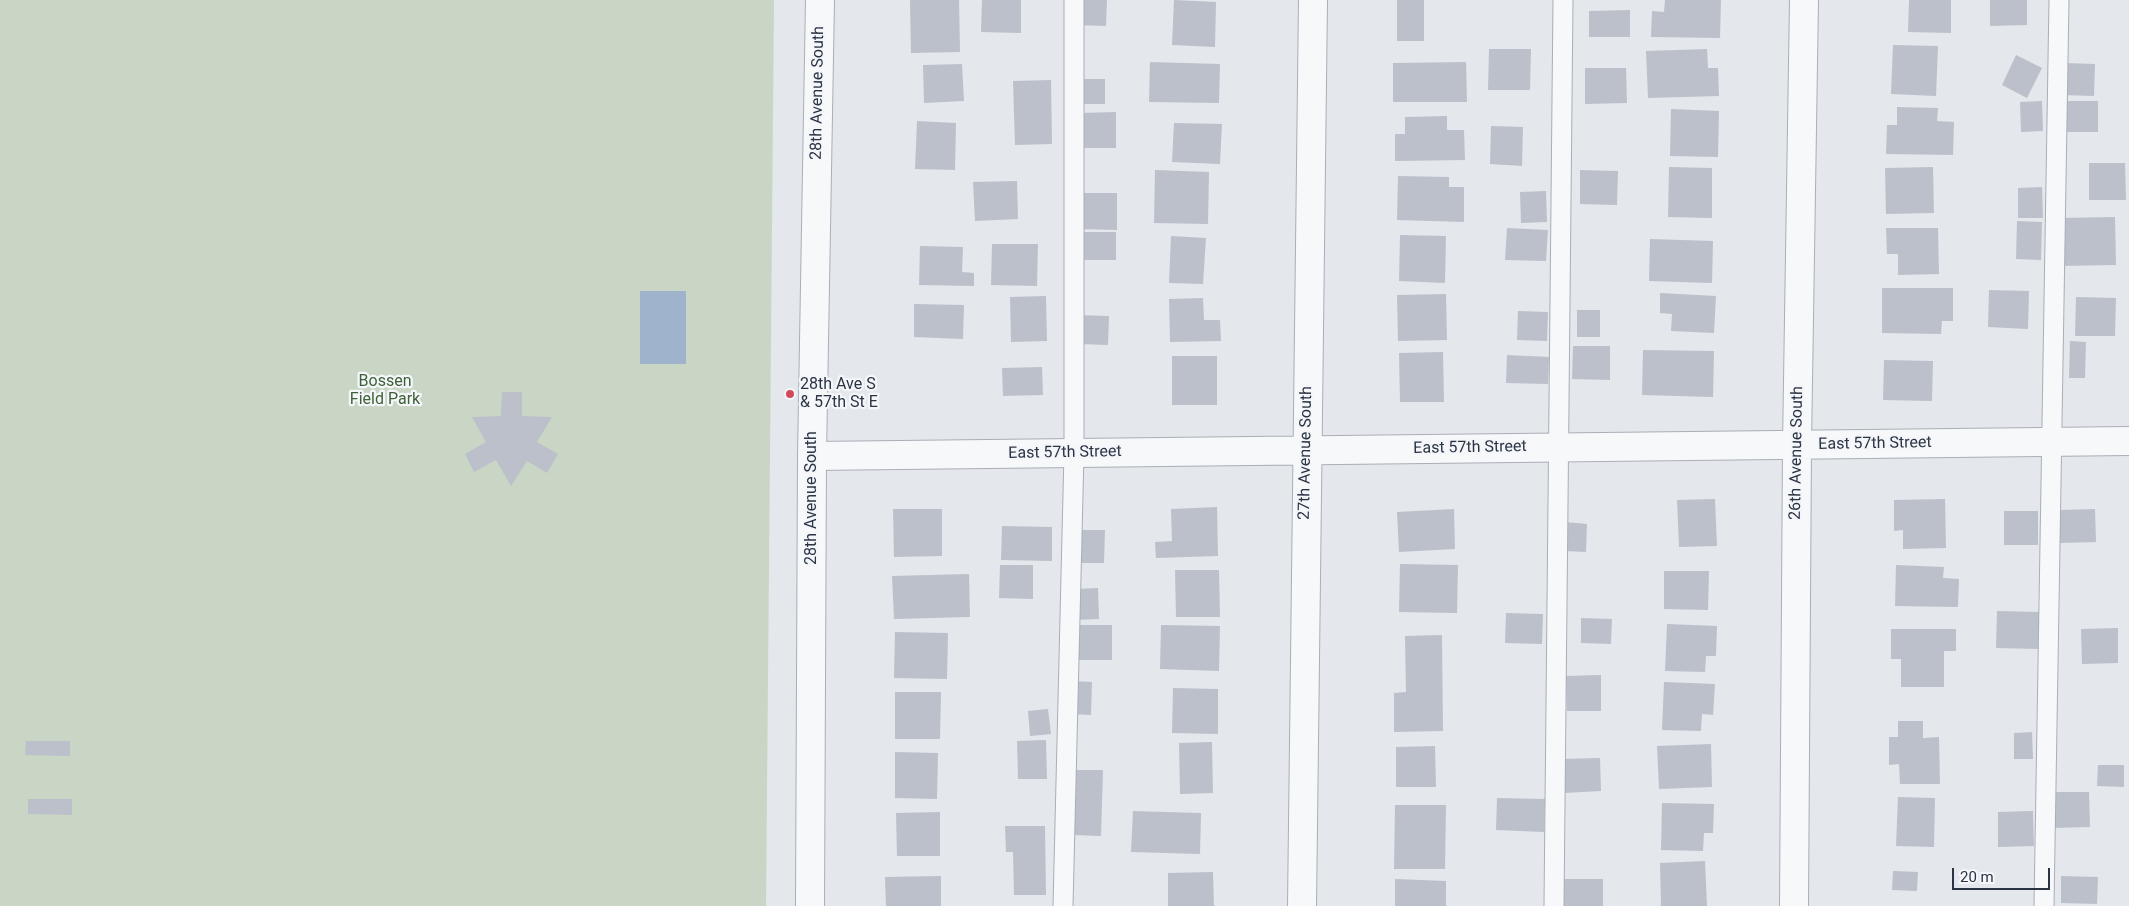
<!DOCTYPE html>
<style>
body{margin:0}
#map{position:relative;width:2129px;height:906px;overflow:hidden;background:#e4e7ec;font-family:Roboto,sans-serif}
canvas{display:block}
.scale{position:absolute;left:1952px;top:868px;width:98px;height:22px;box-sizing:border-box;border:2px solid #2b3445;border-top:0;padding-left:6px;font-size:15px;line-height:18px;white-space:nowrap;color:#2b3445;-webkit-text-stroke:4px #f4f6f9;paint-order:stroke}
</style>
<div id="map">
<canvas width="2129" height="906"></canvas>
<div class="scale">20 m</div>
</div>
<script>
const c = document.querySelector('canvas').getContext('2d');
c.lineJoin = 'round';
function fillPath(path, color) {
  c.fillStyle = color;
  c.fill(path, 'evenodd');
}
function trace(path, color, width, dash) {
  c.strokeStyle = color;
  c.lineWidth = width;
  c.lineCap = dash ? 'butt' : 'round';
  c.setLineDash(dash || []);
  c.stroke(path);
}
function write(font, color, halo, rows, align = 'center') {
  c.font = font + ' Roboto,sans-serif';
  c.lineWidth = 4.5;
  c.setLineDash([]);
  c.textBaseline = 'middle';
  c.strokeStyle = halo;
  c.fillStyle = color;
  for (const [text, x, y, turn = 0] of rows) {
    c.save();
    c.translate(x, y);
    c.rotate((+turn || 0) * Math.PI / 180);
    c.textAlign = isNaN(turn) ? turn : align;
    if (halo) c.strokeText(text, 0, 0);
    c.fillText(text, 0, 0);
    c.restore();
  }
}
const green = new Path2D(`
 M0 0H774L766 906H0Z`);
const water = new Path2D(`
 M640 291H686V364H640Z`);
const building = new Path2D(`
 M910 0H959L960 52 911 53Z
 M982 0H1021V33L981 32Z
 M1077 0H1107L1106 26 1076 25Z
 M1174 0 1216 2 1215 47 1172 45Z
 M1397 0H1424V41H1397Z
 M1665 0H1721L1720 38 1651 37 1652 11 1664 12Z
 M1909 0H1951V33L1908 32Z
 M1990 0H2027V25L1990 26Z
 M1630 10V37H1589V11Z
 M1893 45 1938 46 1936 96 1891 94Z
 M1489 49H1531L1530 90H1488Z
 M1707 49 1708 68H1718L1719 96 1648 98 1646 51Z
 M2016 55 2042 68 2027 98 2002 85Z
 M1150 62 1220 64 1219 103 1149 102Z
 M1466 62 1467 102H1393V63Z
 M2063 63 2095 64 2094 96 2062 95Z
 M962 64 964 101 924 103 923 65Z
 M1585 68H1626L1627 103 1585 104Z
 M1079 79H1105V104H1079Z
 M1051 80 1052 144 1015 145 1013 81Z
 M2042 101 2043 131 2021 132 2020 102Z
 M2063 101H2098V132H2062Z
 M1897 107 1938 108 1937 121 1954 122 1953 155 1886 154 1887 125H1897Z
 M1671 109 1719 111 1718 157 1670 156Z
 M1116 112V148H1079V113Z
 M1447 116V130H1464L1465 160 1395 161V134H1405V117Z
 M917 121 956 123 955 170 915 169Z
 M1174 123 1222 124 1220 164 1172 162Z
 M1491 126 1523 127 1522 166 1490 164Z
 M2089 163H2125L2126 200H2089Z
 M1669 167 1712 168V218L1668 217Z
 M1933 167 1934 213 1886 214 1885 168Z
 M1155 170 1209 172 1208 224 1154 223Z
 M1580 170 1618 171 1617 205 1580 204Z
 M1398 176 1449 177V187H1464V222L1397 220Z
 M1017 181 1018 219 975 221 973 182Z
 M2042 187 2043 218H2018V188Z
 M1546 191 1547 222 1521 223 1520 192Z
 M1078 193H1117V230L1077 229Z
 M2115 217 2116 265 2060 266 2059 218Z
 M2017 221 2042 222 2041 260 2016 259Z
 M1507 228 1548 230 1546 261 1505 260Z
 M1886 228H1938L1939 274 1898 275V254H1887Z
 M1078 232H1116V260H1077Z
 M1400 235 1446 236 1445 283 1399 281Z
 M1171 236 1206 238 1203 284 1169 283Z
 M1650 239 1713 241 1712 283 1649 281Z
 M992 244H1038L1037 286 991 285Z
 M920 246 963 247 962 272 974 273V286L919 285Z
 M1882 288H1953V321H1942L1941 334 1882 333Z
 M1989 290 2029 291 2028 329 1988 327Z
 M1660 293 1716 296 1714 333 1671 331 1672 314 1660 313Z
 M1446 294 1447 340 1398 341 1397 295Z
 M1046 296 1047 341 1011 342 1010 297Z
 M2076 297 2116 298 2115 336H2075Z
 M1203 298 1204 320H1220L1221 341 1170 342 1169 299Z
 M914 304 964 305 963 339 914 337Z
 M1577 310H1600V337H1577Z
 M1518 311 1548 312 1547 341 1517 340Z
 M1079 315 1109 316 1108 345 1078 344Z
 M2070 341 2086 342 2085 378H2069Z
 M1573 346H1610V380L1572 379Z
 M1643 350 1714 351 1713 397 1642 395Z
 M1443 352 1444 402H1400L1399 353Z
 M1507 355 1549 357 1548 384 1506 383Z
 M1172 356H1217V405H1172Z
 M1884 360 1933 361 1932 401 1883 400Z
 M1042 367 1043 395 1003 396 1002 368Z
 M502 392H522V416L552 417 537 442 558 454 547 473 527 461 511 486 496 460 474 472 465 454 486 442 472 417 501 416Z
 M1715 499 1717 546 1679 547 1677 500Z
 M1945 499 1946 548 1903 549V530L1894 531V500Z
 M1217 507 1218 556 1156 558 1155 542 1172 541 1171 509Z
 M893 509H942V556L894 557Z
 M1454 509 1455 549 1399 552 1397 512Z
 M2095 509 2096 542 2060 543V510Z
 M2004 511H2038V545H2004Z
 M1564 522 1587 524 1586 552 1563 551Z
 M1002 526 1052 527V561L1001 560Z
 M1077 530H1105L1104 563H1076Z
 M1400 564 1458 565 1457 613 1399 612Z
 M1000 565H1033V599L999 598Z
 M1896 565 1944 567 1943 578 1959 579 1958 607 1895 606Z
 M1175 570H1219L1220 617H1176Z
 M1664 571H1709L1708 610 1664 609Z
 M969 574 970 617 894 619 892 576Z
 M1098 588 1099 619 1075 620V589Z
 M1997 611 2040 612 2039 649 1996 648Z
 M1506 613 1543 614 1542 644 1505 643Z
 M1581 618 1612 619 1611 644 1581 643Z
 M1667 624 1717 626 1716 656H1706L1705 672 1665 671Z
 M1075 625H1112V660H1075Z
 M1161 625 1220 626 1219 671 1160 669Z
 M2118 628V663L2082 664 2081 629Z
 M1891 629H1956V651H1944V687H1901V659H1891Z
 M895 632 948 633 947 679 894 678Z
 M1442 635 1443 731 1394 732V693L1406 692 1405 636Z
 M1601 675V711H1567L1566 676Z
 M1070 681 1092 682 1091 715 1069 714Z
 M1664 682 1715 684 1713 715 1702 714 1701 731 1662 730Z
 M1173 688 1218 689V734L1172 733Z
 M895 692H941L940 739H895Z
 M1048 709 1051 734 1030 736 1028 711Z
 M1898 721H1923V738L1939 737 1940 784H1900L1899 764 1889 765V737H1898Z
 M2032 732 2033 759H2014V733Z
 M1046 740 1047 779H1018L1017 741Z
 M26 741H70V756L25 755Z
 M1212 742 1213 793 1180 794 1179 743Z
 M1711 744 1712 787 1659 789 1657 746Z
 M1435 746 1436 787H1396V747Z
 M895 752 938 753 937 799 895 798Z
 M1600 758 1601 791 1564 793 1562 759Z
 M2098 765H2124V787L2097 786Z
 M1075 770H1103L1101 836 1073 835Z
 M2053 792H2089L2090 827 2053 828Z
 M1898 797 1935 798 1934 847 1896 846Z
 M1497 798 1545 799 1544 832 1496 830Z
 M28 799H72V815L28 814Z
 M1662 803 1714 804 1713 833H1704L1703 851 1661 850Z
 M1395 805H1446L1445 869H1394Z
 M1133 811 1201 813 1200 854 1131 852Z
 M2033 811 2034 846 1998 847V812Z
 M940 812V856H897L896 813Z
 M1005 826H1045L1046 895H1014L1013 852H1006Z
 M1705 861 1707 906H1661L1660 863Z
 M1893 871 1918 872 1917 891 1892 890Z
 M1213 872 1214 906H1168V873Z
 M941 876V906H886L885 877Z
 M2061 876 2098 877 2097 904 2061 903Z
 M1395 879 1446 881V906H1395Z
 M1563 879H1603V906H1563Z`);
const service = new Path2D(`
 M1063 906 1074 453V0
 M1554 906 1563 0
 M2044 906 2059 0`);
const minor = new Path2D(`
 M812 456 2129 441
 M1302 906 1313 0
 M1794 906 1797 445 1804 0`);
const tertiary = new Path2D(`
 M810 906 812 456 820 0`);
const markers = [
 [790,394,5,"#d1495b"]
];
const streetNames = [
 ["28th Avenue South",818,93,-89],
 ["East 57th Street",1875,444,-1],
 ["East 57th Street",1470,448,-1],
 ["East 57th Street",1065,453,-1],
 ["27th Avenue South",1306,453,-89],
 ["26th Avenue South",1797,453,-89],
 ["28th Avenue South",812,498,-90]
];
const parkNames = [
 ["Bossen",385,382],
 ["Field Park",385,400]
];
const poiNames = [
 ["28th Ave S",800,385],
 ["& 57th St E",800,403]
];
fillPath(green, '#c9d6c5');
fillPath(water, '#9fb4cc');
fillPath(building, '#bbc0ca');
trace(service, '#a9aeb7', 21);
trace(minor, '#a9aeb7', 30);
trace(tertiary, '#a9aeb7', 30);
trace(service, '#f7f8fa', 19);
trace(minor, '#f7f8fa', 28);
trace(tertiary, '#f7f8fa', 28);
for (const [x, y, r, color] of markers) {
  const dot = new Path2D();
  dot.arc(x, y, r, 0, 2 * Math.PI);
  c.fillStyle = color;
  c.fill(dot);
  trace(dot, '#f4f6f9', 2);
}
write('16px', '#2b3445', '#f4f6f9', streetNames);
write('16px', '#3f6138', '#f4f6f9', parkNames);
write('16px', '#2b3445', '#f4f6f9', poiNames, 'left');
</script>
